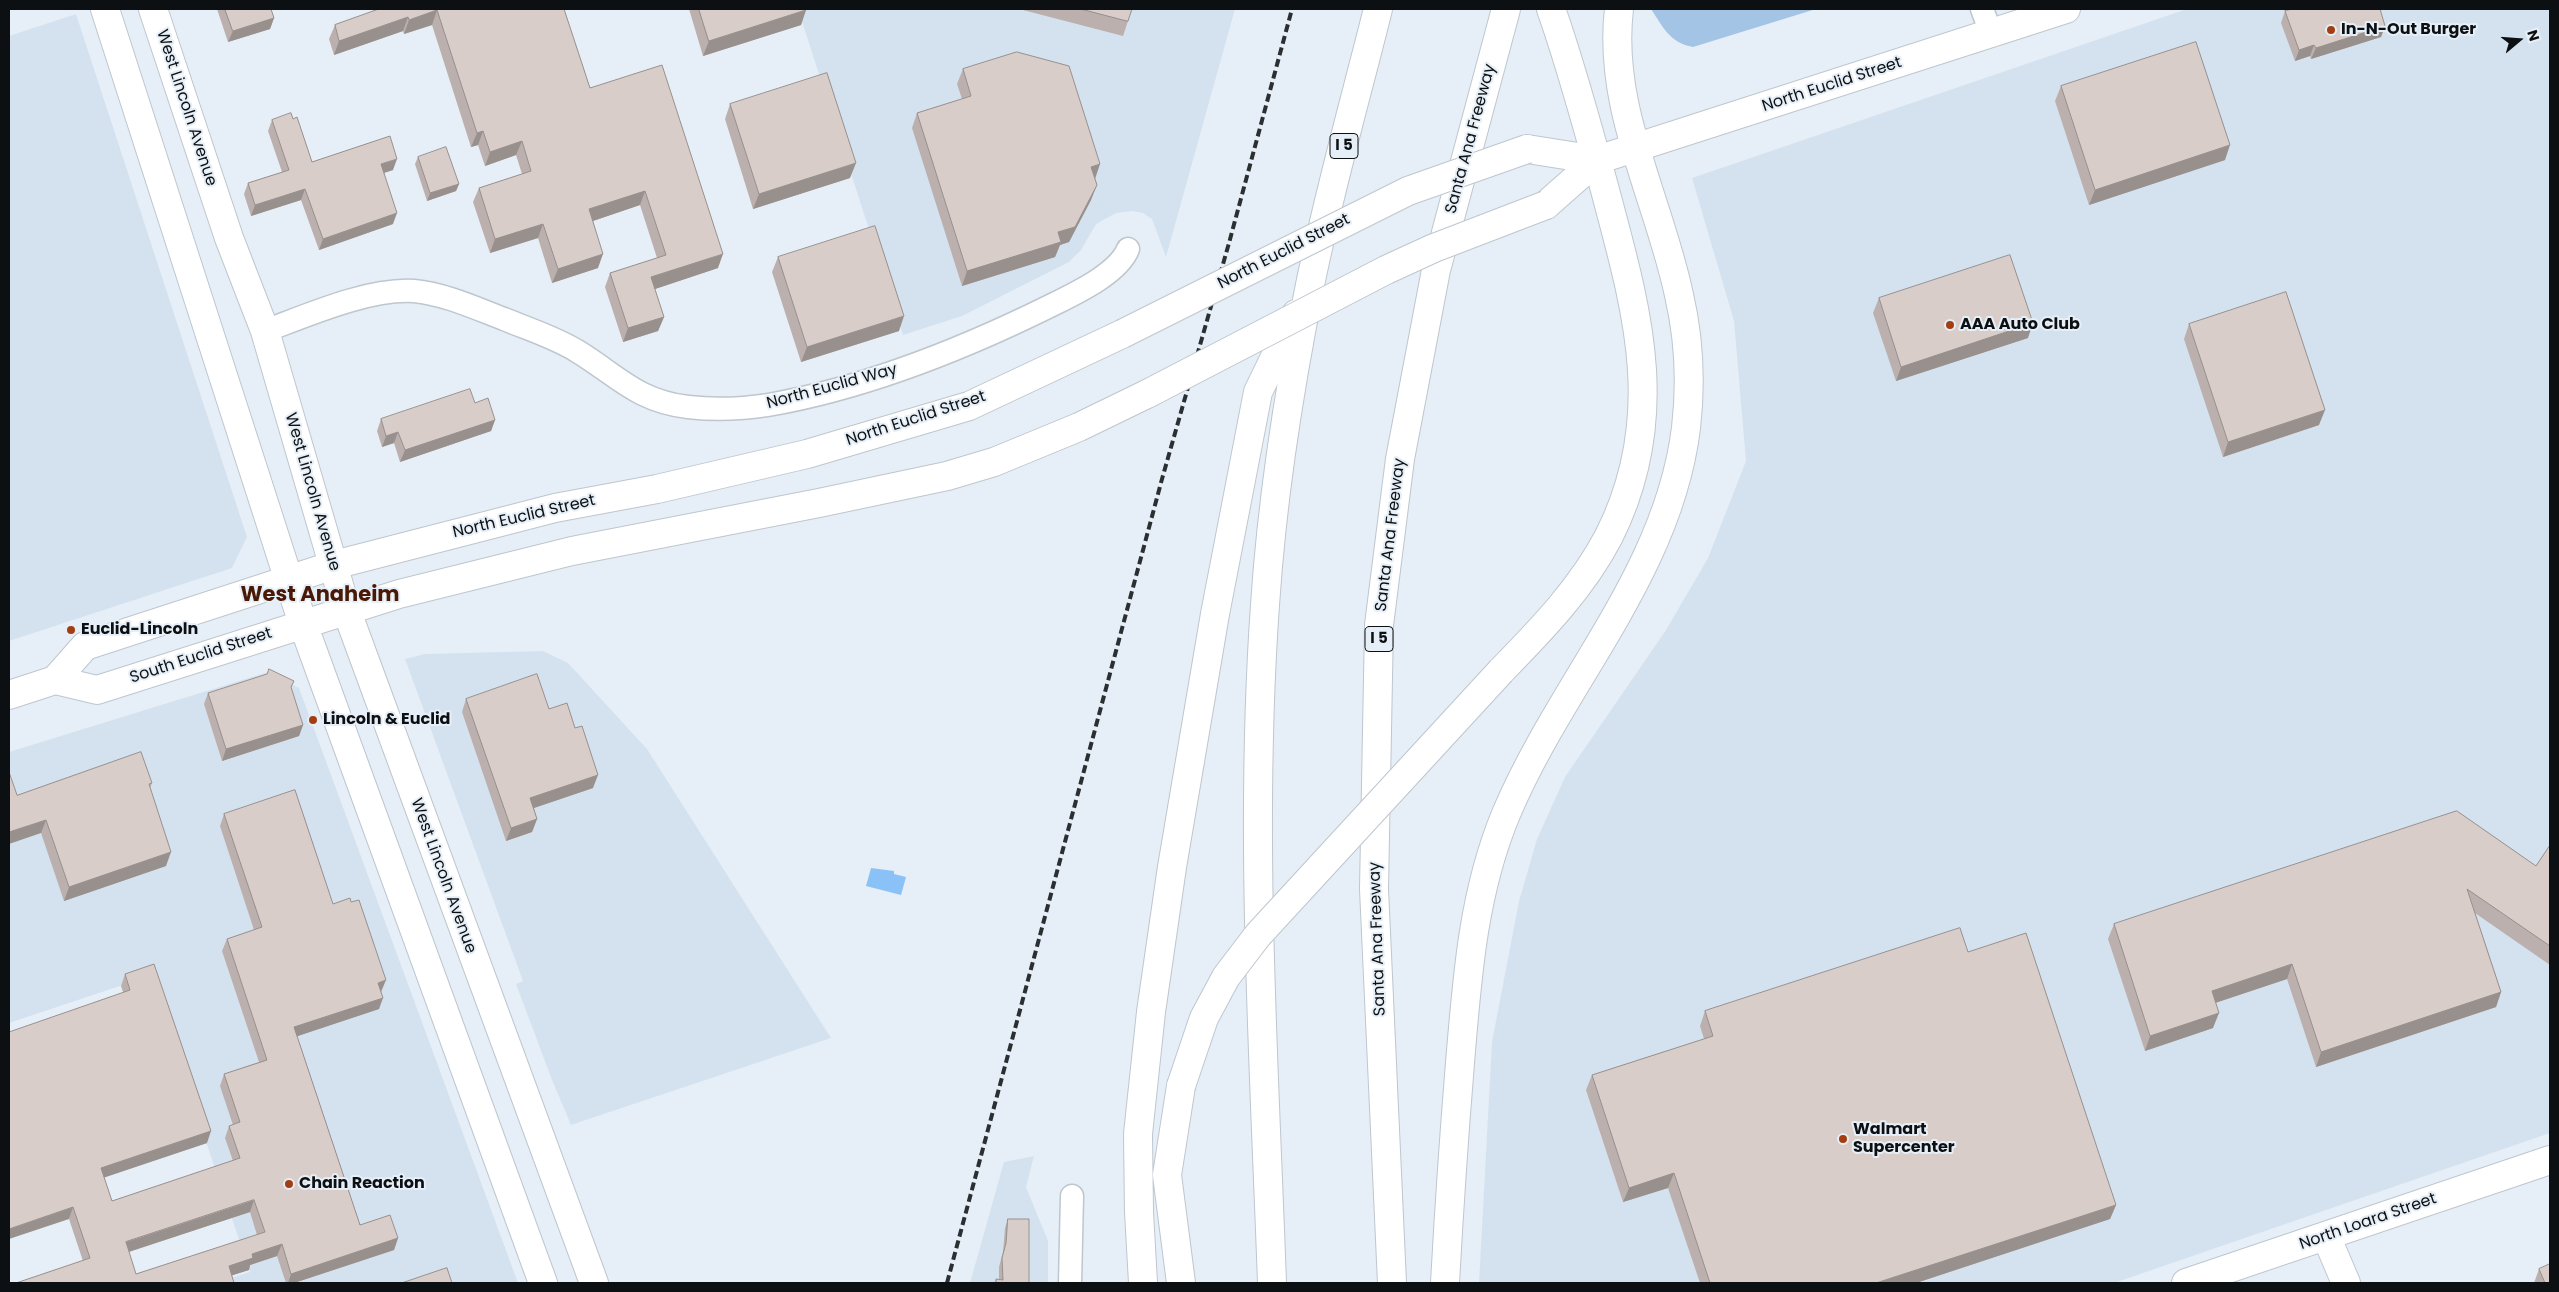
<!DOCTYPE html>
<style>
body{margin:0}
#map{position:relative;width:2559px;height:1292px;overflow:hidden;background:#e6eff7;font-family:Poppins,sans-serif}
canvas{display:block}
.frame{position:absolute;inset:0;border:10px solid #0d1012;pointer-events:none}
.north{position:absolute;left:2494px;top:15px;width:50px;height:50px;-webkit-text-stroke:4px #e6eff7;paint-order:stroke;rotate:72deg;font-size:14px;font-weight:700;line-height:20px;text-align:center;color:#0d1012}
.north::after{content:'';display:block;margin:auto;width:18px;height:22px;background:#0d1012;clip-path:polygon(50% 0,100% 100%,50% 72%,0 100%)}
</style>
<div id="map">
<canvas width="2559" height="1292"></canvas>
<div class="frame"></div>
<div class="north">N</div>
</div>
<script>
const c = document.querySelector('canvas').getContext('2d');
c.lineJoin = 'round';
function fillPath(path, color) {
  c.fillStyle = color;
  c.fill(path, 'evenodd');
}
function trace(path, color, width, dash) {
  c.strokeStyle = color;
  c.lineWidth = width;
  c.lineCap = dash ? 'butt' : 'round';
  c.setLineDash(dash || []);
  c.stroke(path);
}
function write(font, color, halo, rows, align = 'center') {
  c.font = font + ' Poppins,sans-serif';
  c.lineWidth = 4;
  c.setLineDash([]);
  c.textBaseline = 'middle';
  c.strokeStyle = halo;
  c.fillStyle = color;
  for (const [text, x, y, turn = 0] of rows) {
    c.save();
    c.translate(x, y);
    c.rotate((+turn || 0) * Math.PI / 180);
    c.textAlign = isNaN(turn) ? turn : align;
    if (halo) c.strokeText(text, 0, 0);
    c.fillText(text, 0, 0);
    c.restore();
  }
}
const built = new Path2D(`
 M798 9H1235L1166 257 1152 219 1143 213 1132 211 1116 213 1096 224 1081 250 1069 262 962 316 903 335Z
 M2187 9H2550V1133L2114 1283H1479L1492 1042 1519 901 1537 839 1565 777 1666 630 1708 558 1746 461 1734 321 1692 178Z
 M76 14 247 537 232 568 9 641V36Z
 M543 651 568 663 647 749 831 1038 571 1125 552 1080 516 984 523 981 405 659 425 654Z
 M268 672 299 688 518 1283H226L225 1280 250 1272 150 976 9 1023V752Z
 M1034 1156 1026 1187 1048 1241V1283H970L1004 1162Z`);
const green = new Path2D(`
 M1651 9H1816L1693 47C1670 43 1663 27 1651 9Z`);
const water = new Path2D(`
 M871 868 894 871V874L906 877 901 895 866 886Z`);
const street = new Path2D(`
 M1982 9 1991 33
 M265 331C308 315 369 288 414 291 445 294 475 308 504 319 528 329 554 337 577 351 618 376 637 401 688 407 714 410 742 409 768 405 866 388 961 350 1050 306 1074 294 1118 274 1128 249
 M1070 1283 1072 1196`);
const secondary = new Path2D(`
 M2326 1236 2346 1283
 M2186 1283 2550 1160`);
const primary = new Path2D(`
 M105 9 303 624 543 1283
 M153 9 229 238 265 331 346 609 594 1283
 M1527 149 1597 160
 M1546 205 1597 160 2066 9
 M55 680 85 646 334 565 555 508 657 489 807 454 969 406 1122 334
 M9 695 55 680 97 690 399 594 572 551 819 503 947 476 994 462 1079 427 1149 393`);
const highway = new Path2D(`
 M1501 671C1541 630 1582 588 1609 536 1669 416 1637 310 1605 190 1588 129 1572 68 1551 9
 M1181 1086 1167 1175 1181 1283
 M1143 1283 1139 1212 1138 1134 1151 1012 1172 867 1215 614 1258 392 1296 314
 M1272 1283C1264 1057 1249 831 1265 605 1272 498 1289 390 1310 285 1329 192 1355 101 1378 9
 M1392 1283 1374 889 1379 625 1400 459 1436 270 1506 9
 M1445 1283C1449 1210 1454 1136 1460 1063 1467 978 1473 893 1506 814 1561 683 1668 574 1686 428 1691 385 1689 338 1679 295 1659 200 1607 108 1619 9`);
const rail = new Path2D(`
 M947 1283 1162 479 1229 243 1292 9`);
const primaryBridge = new Path2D(`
 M1122 334 1408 191 1527 149
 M1149 393 1386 270 1434 248 1546 205`);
const highwayBridge = new Path2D(`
 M1181 1086 1204 1018 1226 977 1258 935 1501 671`);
const wall = new Path2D(`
 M217 9H271L274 18 270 29 228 42Z
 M379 9H564L590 88 718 268 655 289 664 317 658 331 623 342 605 287 610 273 657 258 640 205 593 221 598 268 552 283 538 238 490 253 473 202 479 188 522 174 516 155 485 166 478 145 471 147 432 25 404 34 403 31 334 55 329 39 335 25Z
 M689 9H806L801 25 703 56Z
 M1019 9H1132L1123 36Z
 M2285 11 2385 26 2381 37 2311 59 2310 56 2295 61 2281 23Z
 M963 69 1095 179 1091 200 1069 242 1060 245 1055 257 962 286 912 128 917 113 962 99 957 84Z
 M2061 86 2225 160 2089 205 2055 101Z
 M730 104 850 178 753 209 725 119Z
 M293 119 312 162 393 170 384 173 393 224 319 250 301 200 251 216 244 194 248 183 282 172 268 131 272 120Z
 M418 157 459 184 456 191 427 201 415 164Z
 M778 257 899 331 801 362 772 272Z
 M1879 298 2028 338 1896 381 1873 313Z
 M2189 324 2319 425 2223 457 2184 339Z
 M475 403 495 420 491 431 400 462 394 443 382 447 377 431 381 419Z
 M294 681 291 688 303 725 299 736 222 761 204 704 208 693Z
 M466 699 549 709 593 788 534 808 537 819 532 832 506 841 462 712Z
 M152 783 150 788 166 866 64 901 41 833 17 795Z
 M224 814 333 904 381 992 379 1009 297 1036 360 1225 398 1238 394 1250 294 1283H286L277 1256 250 1265 249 1270 232 1275 16 1283 83 1261 69 1219 123 992 121 986 125 974 207 1143 104 1177 112 1201 233 1161 225 1138 229 1126 233 1125 220 1086 224 1074 259 1062 222 951 227 939 254 930 220 826ZM250 1212 257 1235 136 1274 129 1252Z
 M2550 845V965L2475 913 2501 992 2496 1007 2316 1067 2287 979 2215 1003 2213 1028 2145 1051 2108 939 2114 924 2536 866Z
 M1968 952 2116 1205 2110 1219 1916 1283H1700L1668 1188 1623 1202 1586 1090 1592 1075 1704 1039 1700 1026 1705 1011Z
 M1008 1219 1029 1283H995L996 1279 999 1280V1267L1003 1252 1005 1228Z
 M2539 1269 2550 1283H2534Z`);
const shadedWall = new Path2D(`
 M437 10 432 25 404 34 409 20Z
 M806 10 801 25 703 56 709 41Z
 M408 17 403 31 334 55 339 41Z
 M274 18 270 29 228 42 233 31Z
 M2385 26 2381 37 2311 59 2316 48Z
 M2314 45 2310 56 2295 61 2299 50Z
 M483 131 478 145 471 147 477 133Z
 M522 141 516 155 485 166 490 152Z
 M2230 145 2225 160 2089 205 2095 190Z
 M397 159 393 170 377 175 381 164Z
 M856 163 850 178 753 209 759 194Z
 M1100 164 1095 179 1091 167Z
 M459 184 456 191 427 201 430 193Z
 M1097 185 1091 200 1069 242 1060 245 1055 257 962 286 967 271 1058 232Z
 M305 189 301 200 251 216 255 205Z
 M645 191 640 205 584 224 589 209Z
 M397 213 393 224 319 250 323 239Z
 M543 224 538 238 490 253 495 239Z
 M603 254 598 268 552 283 558 269Z
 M723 254 718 268 646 292 651 277Z
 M904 316 899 331 801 362 807 347Z
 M664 317 658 331 623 342 628 328Z
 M2033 323 2028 338 1896 381 1901 367Z
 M2325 410 2319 425 2223 457 2228 442Z
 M495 420 491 431 400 462 405 450Z
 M398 432 394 443 382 447 386 436Z
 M303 725 299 736 222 761 226 749Z
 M598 775 593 788 525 811 530 798Z
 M537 819 532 832 506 841 511 828Z
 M46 820 41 833 9 844V832Z
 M171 852 166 866 64 901 69 887Z
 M2292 964 2287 979 2206 1006 2212 991Z
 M386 980 381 992 378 983Z
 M2501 992 2496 1007 2316 1067 2321 1052Z
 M383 998 379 1009 289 1039 294 1027Z
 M2219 1013 2213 1028 2145 1051 2150 1036Z
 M211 1131 207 1143 97 1180 101 1168Z
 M1674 1173 1668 1188 1623 1202 1629 1188Z
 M254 1200 250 1212 122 1254 126 1242Z
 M2116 1205 2110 1219 1916 1283H1876Z
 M73 1207 69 1219 9 1239V1229Z
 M398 1238 394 1250 294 1283H288L291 1274Z
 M282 1244 277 1256 250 1265 249 1270 224 1278 229 1266 252 1254Z`);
const building = new Path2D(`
 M225 9H271L274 18 233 31Z
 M379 9H564L590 88 662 65 723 254 651 277 664 317 628 328 610 273 666 255 645 191 589 209 603 254 558 269 543 224 495 239 479 188 531 171 522 141 490 152 483 131 477 133 437 10 409 20 408 17 339 41 335 25Z
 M699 9H806V10L709 41Z
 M1081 9H1132L1128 21Z
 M2293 9H2380L2385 26 2316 48 2314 45 2299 50 2285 11Z
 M2196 42 2230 145 2095 190 2061 86Z
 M1017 52 1069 66 1100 164 1091 167 1097 185 1075 227 1058 232 1061 242 967 271 917 113 971 96 963 69Z
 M827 73 856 163 759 194 730 104Z
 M291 113 293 119 297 117 312 162 390 136 397 159 381 164 397 213 323 239 305 189 255 205 248 183 289 170 272 120Z
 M446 147 459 184 430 193 418 157Z
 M875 226 904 316 807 347 778 257Z
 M2010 255 2033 323 1901 367 1879 298Z
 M2286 292 2325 410 2228 442 2189 324Z
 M470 389 475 403 488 398 495 420 405 450 398 432 386 436 381 419Z
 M269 669 294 681 291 687 303 725 226 749 208 693 267 674Z
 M537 674 549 709 567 703 575 728 582 726 598 775 530 798 537 819 511 828 466 699Z
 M141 752 152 783 149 784 171 852 69 887 46 820 9 832V772L17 795Z
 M295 790 333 904 350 898 351 902 359 900 386 980 378 983 383 998 294 1027 360 1225 390 1215 398 1238 291 1274 282 1244 252 1254 253 1258 229 1266 234 1283H16L90 1258 73 1207 9 1229V1032L130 990 125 974 154 964 211 1131 101 1168 112 1201 240 1158 229 1126 240 1122 224 1074 267 1060 227 939 262 927 224 814ZM254 1200 265 1232 136 1274 126 1242Z
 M2457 811 2536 866 2550 845V946L2467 889 2501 992 2321 1052 2292 964 2212 991 2219 1013 2150 1036 2114 924Z
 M1960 928 1968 952 2026 933 2116 1205 1876 1283H1710L1674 1173 1629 1188 1592 1075 1713 1036 1705 1011Z
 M1008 1219H1029V1283H996V1279L1003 1280 1002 1258 1006 1243Z
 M2550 1264V1283H2545L2539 1269Z
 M447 1268 452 1283H402Z`);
const markers = [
 [2331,30,5,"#a33e12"],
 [1950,325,5,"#a33e12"],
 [71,630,5,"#a33e12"],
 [313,720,5,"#a33e12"],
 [1843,1139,5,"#a33e12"],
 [289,1184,5,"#a33e12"]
];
const shields = [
 [1344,146,28],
 [1379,639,28]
];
const shieldNames = [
 ["I 5",1344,146],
 ["I 5",1379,639]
];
const poiNames = [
 ["In-N-Out Burger",2341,30],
 ["AAA Auto Club",1960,325],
 ["Euclid-Lincoln",81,630],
 ["Lincoln & Euclid",323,720],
 ["Walmart",1853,1130],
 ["Supercenter",1853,1148],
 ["Chain Reaction",299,1184]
];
const streetNames = [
 ["North Euclid Street",1832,85,-18],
 ["West Lincoln Avenue",186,108,72],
 ["Santa Ana Freeway",1471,139,-75],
 ["North Euclid Street",1284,252,-27],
 ["North Euclid Way",832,387,-15],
 ["North Euclid Street",916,419,-18],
 ["West Lincoln Avenue",312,492,74],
 ["North Euclid Street",524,517,-13],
 ["Santa Ana Freeway",1391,535,-83],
 ["South Euclid Street",201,656,-18],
 ["West Lincoln Avenue",443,876,70],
 ["Santa Ana Freeway",1378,939,-92],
 ["North Loara Street",2368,1222,-19]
];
const districtNames = [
 ["West Anaheim",320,596]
];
fillPath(built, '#d4e2f0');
fillPath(green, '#a3c4e5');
fillPath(water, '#8ac2f8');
trace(street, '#bec6ce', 25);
trace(secondary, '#bec6ce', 30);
trace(primary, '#bec6ce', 30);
trace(highway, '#bec6ce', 30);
trace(street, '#fff', 22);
trace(secondary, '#fff', 28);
trace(primary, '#fff', 28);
trace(highway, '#fff', 28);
trace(rail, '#2c2f32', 4, [8, 4]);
trace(primaryBridge, '#bec6ce', 30, []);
trace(highwayBridge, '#bec6ce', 30, []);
trace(primaryBridge, '#fff', 28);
trace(highwayBridge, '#fff', 28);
fillPath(wall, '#bbb0ad');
fillPath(shadedWall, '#98908d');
fillPath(building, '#d9cdc9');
trace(building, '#98908d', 1);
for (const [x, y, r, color] of markers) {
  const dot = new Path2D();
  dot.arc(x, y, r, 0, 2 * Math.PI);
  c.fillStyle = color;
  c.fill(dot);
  trace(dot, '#e6eff7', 2);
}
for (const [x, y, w] of shields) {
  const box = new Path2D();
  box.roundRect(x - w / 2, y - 12.5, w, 25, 4);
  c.fillStyle = '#e6eff7';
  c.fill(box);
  trace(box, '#0d1012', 1);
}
write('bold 15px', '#0d1012', null, shieldNames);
write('bold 16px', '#0d1012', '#e6eff7', poiNames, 'left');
write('16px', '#0d1012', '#e6eff7', streetNames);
write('bold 21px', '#4a1906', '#e6eff7', districtNames);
</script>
